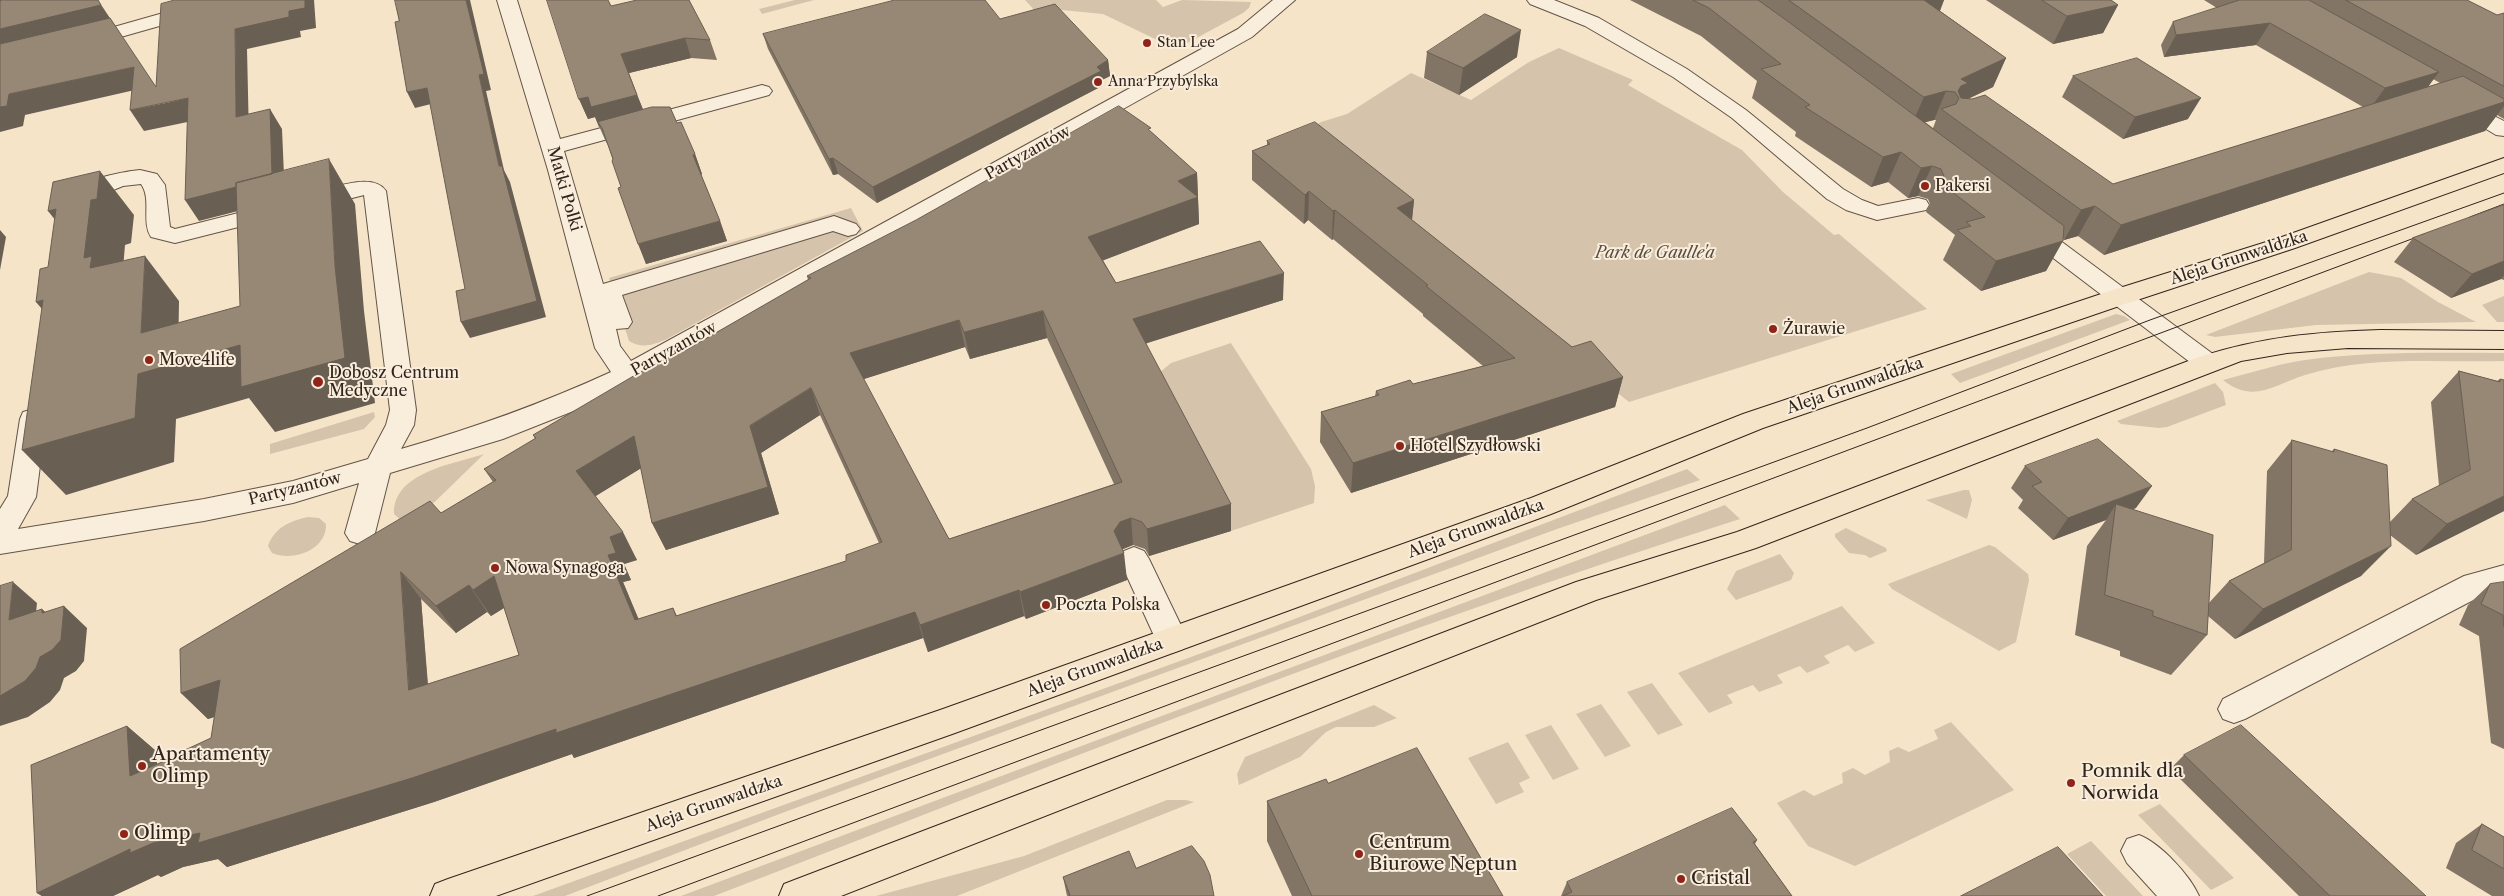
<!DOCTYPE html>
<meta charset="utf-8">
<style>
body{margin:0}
canvas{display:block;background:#f6e4c9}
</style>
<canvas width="2504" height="896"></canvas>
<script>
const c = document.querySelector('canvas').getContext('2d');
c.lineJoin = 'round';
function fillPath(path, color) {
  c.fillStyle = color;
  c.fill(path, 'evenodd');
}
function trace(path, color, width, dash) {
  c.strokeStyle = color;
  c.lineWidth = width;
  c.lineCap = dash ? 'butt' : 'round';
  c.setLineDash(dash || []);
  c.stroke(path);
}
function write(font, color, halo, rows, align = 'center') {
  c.font = font + ' "Libre Caslon Text",serif';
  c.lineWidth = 4;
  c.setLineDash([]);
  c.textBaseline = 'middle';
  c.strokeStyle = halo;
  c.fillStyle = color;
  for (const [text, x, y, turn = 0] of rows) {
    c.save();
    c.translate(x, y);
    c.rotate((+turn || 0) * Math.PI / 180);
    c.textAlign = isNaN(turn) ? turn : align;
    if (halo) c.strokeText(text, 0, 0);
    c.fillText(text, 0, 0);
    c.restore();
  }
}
const green = new Path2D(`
 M795 0H814L762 14 759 9Z
 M1025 0H1156L1163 7 1182 0 1251 2 1249 8 1243 13 1176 49 1103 14 1041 8 1035 11Z
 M1559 48 1633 80 1628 85 1742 150 1783 192 1834 235 1839 234 1927 309 1629 402 1297 137 1321 122 1347 114 1411 73 1471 100 1529 62Z
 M851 208 863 231 667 339C653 345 642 349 629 341L609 278Z
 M2369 272 2401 278 2438 302 2476 322 2316 325 2215 337 2206 335Z
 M2504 296V322H2497L2482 305Z
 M2116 314 2124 316 2130 320 1960 383 1951 374Z
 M1231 343 1311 469 1315 486 1314 503 1231 531 1152 379 1171 363Z
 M2504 353V361C2439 363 2368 355 2305 375 2274 385 2253 404 2223 380 2250 373 2278 364 2305 360 2371 351 2438 353 2504 353Z
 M2215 383 2223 392 2226 405 2167 427 2159 428 2121 424 2117 421Z
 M374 412 375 417 364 429 270 454V444Z
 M484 454 409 527 394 514C393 472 454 464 484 454Z
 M1687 469 1700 480 1557 529 782 813 565 896H533L1268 629Z
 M1964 490H1969L1972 500 1967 519 1926 500Z
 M1725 505 1740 519C1392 629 1054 765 714 896H681Z
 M308 517 319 518 326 524C327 550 293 562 272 553L268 546C275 527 290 521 308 517Z
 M1846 528 1886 548 1887 551 1870 558 1865 555 1849 553 1835 537V534Z
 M1989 545 1995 547 2028 574 2029 580 2016 642 1999 651 1892 589 1888 584Z
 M1780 554 1794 573 1791 580 1736 600 1727 589 1736 571Z
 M1842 606 1875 643 1855 652 1848 645 1824 656 1830 663 1807 673 1800 666 1777 675 1783 683 1759 692 1753 685 1727 695 1733 703 1709 713 1678 673Z
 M1652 683 1683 725 1658 735 1627 692Z
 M1601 704 1631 746 1605 757 1576 714Z
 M1374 705 1397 718 1374 727H1336L1326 732 1300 757 1239 785 1237 774 1245 757Z
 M1951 722 2014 790 1855 866 1808 846 1777 803 1804 790 1814 796 1843 783 1842 773 1853 768 1865 775 1890 762 1889 751 1898 747 1909 752 1938 739 1934 730Z
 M1551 725 1579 769 1553 780 1525 735Z
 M1508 742 1530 778 1519 783 1524 792 1496 804 1468 758Z
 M1167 800H1186L1194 802 957 896H876L1024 856Z
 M2160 804 2234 878 2211 890 2138 815Z
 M2091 841 2143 896H2106L2067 854Z`);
const minor = new Path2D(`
 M209 0H240L237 4 89 46H75L72 42 75 38Z
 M497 0H517L560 139 762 85 769 87 772 91 769 95 564 151 603 284 834 216 856 224 860 229 856 234 848 236 833 231 622 295 632 322 628 328 616 329 620 346 631 361 1238 29 1273 0H1295L1252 37 636 381 581 408 503 439 390 473 375 533 370 541 360 544 350 541 345 533 359 483 293 503 204 521 0 554V509L8 496 20 419 23 412 33 409 43 412 46 419 36 497 18 529 204 499 293 481 368 459 386 425 390 410 364 195 313 208 305 206 302 201 305 196C325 191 372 170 386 191L416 410 414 425 401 449C474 428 541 404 611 372L595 348 548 170Z
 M1527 0H1554L1599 18 1687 69 1746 110 1843 189 1862 200 1878 206 1918 198 1926 200 1929 205 1926 210 1877 220 1846 210 1827 199 1732 118 1673 77 1585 26 1530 4Z
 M2460 99 2504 121V136L2496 135 2453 109 2449 105 2453 101Z
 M140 170 157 174 165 185 170 227 175 229 274 204 282 206 286 211 282 216 175 243 151 237C141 222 152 199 141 184L123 186 75 206 67 204 64 199C76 181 119 172 140 170Z
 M2027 220 2035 222 2217 357 2221 363 2217 369 2208 372 2199 369 2019 232 2015 227 2019 222Z
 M1134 547 1144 551 1149 559 1188 640 1183 649 1172 653 1161 649 1156 640 1119 559 1124 551Z
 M2504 565V589L2483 595 2245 719 2234 723 2223 719 2218 709 2223 699 2464 576Z
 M2139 835C2160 843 2190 875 2199 896H2157L2127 863 2121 851 2127 839Z`);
const major = new Path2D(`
 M2504 158V173L2295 248 2128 303 1763 428 1551 514 955 733 496 896H430L435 884 448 879 943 709 1531 498 1743 414 2110 291 2279 238Z
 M2380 330 2504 331V349L2348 348 2287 353 2241 361 1756 548 1596 600 841 896H779L784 884 797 879 1576 582 1737 532 2199 357C2262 337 2314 332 2380 330Z`);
const tram = new Path2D(`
 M2470 217 2504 204
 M587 896 1867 428 2150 320 2504 193
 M658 896 2425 234`);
const wall = new Path2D(`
 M1630 0H1944L1940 11 2006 58 1993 87 1968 99 2113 184 2363 107 2256 45 2164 57 2161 45 2173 22 2217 8 2204 0H2467L2497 15 2504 13V119L2497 115 2485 131 2104 255 2078 236 2064 240 2063 239 2046 271 1981 291 1943 260 1955 235 1926 212 1930 204 1928 199 1918 196 1908 198 1888 182 1871 187 1795 136 1796 132 1752 98 1757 81 1701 36ZM2433 79 2440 83 2428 87ZM1934 120H1936L1933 128 1925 122Z
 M1986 0H2111L2118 5 2103 33 2053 44Z
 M611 6 710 40 717 60 691 58 629 73 643 110 677 123 695 154 702 174 701 175 720 221 727 241 646 264 608 145 606 142 595 117 588 119 579 99Z
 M1000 19 1108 60 1110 76 1102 80V86L877 203 838 174 833 175 768 49 763 34Z
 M1427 52 1517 57 1459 95 1424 78Z
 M2073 76 2188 119 2123 139 2062 97Z
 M1151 132 1197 173 1199 224 1103 260 1116 283 1283 300 1146 343 1231 531 1149 556 1145 549 1133 545 1123 549 1122 550 1127 580 1026 619 1024 616 928 652 923 638 574 758 572 754 434 802 227 867 218 859 183 867 161 877 158 875 113 896H42L37 893 127 726 156 751 157 764 185 752 211 738 215 717 208 719 181 693 441 513 493 482 484 469 535 439 533 435 686 350 808 280 807 276ZM1047 338 1114 484 949 539 863 379 965 347 970 359ZM820 415 879 543 846 561 677 616 673 608 638 619 623 582 631 580 624 564 637 560 595 496 641 468 652 523 666 550 779 514 761 453ZM421 599 456 633 487 612 491 616 504 608 519 655 428 684Z
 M1267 141 1414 200 1412 220 1572 347 1623 377 1615 407 1351 493 1320 442 1321 412 1375 396 1376 391 1413 384 1483 366 1423 316V314L1333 239 1332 240 1308 220 1304 224 1252 180V151L1267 145Z
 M2504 205V280L2501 279 2451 298 2394 262 2413 238Z
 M2459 371 2497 381 2500 379 2504 511 2416 555 2390 535 2361 576 2235 639 2208 616 2207 635 2171 675 2120 656V651L2075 635 2087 546 2106 520 2053 540 2018 508 2023 500 2011 488 2025 466 2136 508 2132 509 2208 604 2229 581 2264 563 2267 471 2292 440 2331 452 2334 449 2390 522 2412 499 2439 486 2431 402Z
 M2504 582V749L2491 743 2479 636 2459 625 2468 605 2490 584Z
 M2184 755 2426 896H2299L2170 769Z
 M1328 783 1503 896H1292L1267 841V801Z
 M2482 824 2504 837V896H2492L2446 868 2456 843Z
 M1757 840 1755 844 1792 896H1561L1567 882Z
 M1136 868 1067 896 1063 877Z`);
const shadedWall = new Path2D(`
 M98 0 166 103 188 98 202 119 144 131 130 110 166 103 114 24 0 53V29Z
 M305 0H314L316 28 300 31 301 37 247 49 249 137 236 117 235 29 289 11Z
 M466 0H470L491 90 486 91 504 170 510 182 546 317 470 338 461 322 499 166 479 75Z
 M1924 0H1944L1935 23Z
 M2118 5 2103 33 2053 44 2067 16Z
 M2270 23 2256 45 2164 57 2176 35Z
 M1521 30 1517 57 1459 95 1463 68Z
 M685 38 691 58 629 73 621 54Z
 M2006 58 1993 87 1959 103V98L1955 92 1961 79Z
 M1108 60 1110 76 1102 80V86L877 203 873 187Z
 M134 67 148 87 25 115 23 126 0 132V107L9 94Z
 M2439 72 2422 95 2369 110 2385 88Z
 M427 88 435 103 415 108 407 92Z
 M1946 91 1934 120 1911 126 1924 97Z
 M637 95 645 114 598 122 600 126 599 127 595 117 588 119 579 99 588 97Z
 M2201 98 2188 119 2123 139 2135 117Z
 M2504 102V106L2485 131 2104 255 2121 225Z
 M270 109 282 129 285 199 199 221 185 200Z
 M1901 152 1888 182 1871 187 1883 157Z
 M695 154 702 174 700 175 693 155Z
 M833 158 838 174 833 175 829 159Z
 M329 159 355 204 364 311 375 403 275 432 249 398 176 419 174 462 66 495 22 450 141 333 145 256 179 301 178 363 335 266Z
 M1932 166 1918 196 1908 198 1921 168Z
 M100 171 134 215 131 243 125 245 121 293 90 268 84 258V256L48 211 91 200Z
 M1197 173 1199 224 1091 265 1088 237 1178 181Z
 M1309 191 1308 220 1304 224 1305 195Z
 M1414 200 1411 229 1397 208Z
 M2095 206 2078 236 2064 240 2081 210Z
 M1335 210 1333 239 1332 240 1333 211Z
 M720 221 727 241 646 264 638 244Z
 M0 230 6 237 0 270Z
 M2063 241 2046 271 1981 291 1996 261Z
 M2504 261V275L2501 279 2451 298 2472 274Z
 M1284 273 1283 300 1135 347 1133 319Z
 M43 300 74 347 36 302Z
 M1043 311 1047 338 970 359 964 332Z
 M959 320 965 347 858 381 850 353Z
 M1623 377 1615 407 1351 493 1353 463Z
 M811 388 820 415 761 453 779 514 666 550 652 523 750 426Z
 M634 436 648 464 591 499 576 471Z
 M2152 486 2136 508 2115 516 2116 504 2106 520 2053 540 2068 518Z
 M2504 496V511L2416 555 2447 524Z
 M1231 504V531L1149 556 1147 529Z
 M1131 518 1133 545 1123 549 1119 555 1124 553 1127 580 1026 619 1020 592 1114 531 1120 522Z
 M623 532 637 560 624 564 631 580 623 582 650 646 635 620 608 555 610 537Z
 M2391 546 2361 576 2235 639 2263 609Z
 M401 572 421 599 430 716 409 690Z
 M494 576 512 603 491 616 473 590Z
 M13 582 37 603 33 642 9 620Z
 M469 585 487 612 456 633 436 606Z
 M1019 590 1024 616 928 652 920 625Z
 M64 606 87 628 84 661 76 671 64 678 60 690 50 702 28 717 0 726V696L42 613V609L62 627Z
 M915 612 923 638 574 758 572 754 434 802 227 867 218 859 183 867 161 877 158 875 113 896H42L37 893 130 849 556 729Z
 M220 680 246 705 208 719 181 693Z
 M127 726 156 751 160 800 130 776Z`);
const building = new Path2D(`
 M5 0H98L101 5 0 29V1Z
 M175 0H305V8L289 11V17L235 29 236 117 270 109 272 174 236 183V187L185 200 188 98 130 110 134 67 9 94 7 106 0 107V44L110 18 156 87 161 4Z
 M395 0H466L484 74 479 75 499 166H502L537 301 461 322 456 291 465 289 427 88 407 92 395 22 399 21Z
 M547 0H608L611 6 637 0H689L710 40 685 38 621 54 637 95 591 107 588 97 579 99Z
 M895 0H985L1000 19 1055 4 1108 60 1097 67 1101 71 873 187 833 158 829 159 763 34Z
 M1693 0H1758L1786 20 2064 226 2063 241 1996 261 1957 230 1971 226 1966 222 1985 217 1939 182 1944 176 1941 169 1932 166 1921 168 1901 152 1883 157 1805 107 1810 105 1761 69 1781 64 1709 8Z
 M1789 0H1925H1924L2006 58 1961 79 1968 83 1961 86 1958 91 1961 98 1972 99 1985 95 2113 184 2463 76 2504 99V102L2121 225 2095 206 2081 210 1941 109 1956 104 1959 98 1955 92 1946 91 1924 97Z
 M2042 0H2111L2118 5 2067 16Z
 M2240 0H2309L2439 72 2385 88 2270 23 2176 35 2173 22Z
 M2346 0H2467L2497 15 2504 13V86Z
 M1485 14 1521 30 1463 68 1427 52Z
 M2137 58 2201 98 2135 117 2073 76Z
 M1119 106 1151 128 1148 129 1197 173 1178 181 1198 197 1088 237 1116 283 1260 241 1284 273 1133 319 1231 504 1147 529 1142 522 1131 518 1120 522 1114 531 1124 553 1020 592 1019 590 920 625 915 612 556 733V729L412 778 198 843 200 833 153 843 130 853V849L37 893 31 765 127 726 130 776 185 752V750L211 738 220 680 181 693 180 649 430 501 441 513 496 480 484 469 536 438 533 435 654 364 686 350 811 278 807 276 916 220ZM1043 311 1122 482 949 539 850 353 959 320 964 332ZM811 388 882 542 846 555V561L676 616 673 608 635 620 608 555 616 553 610 537 623 532 576 471 634 436 652 523 768 487 750 426ZM401 572 436 606 469 585 473 590 494 576 519 655 409 690Z
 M652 107H670L677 123 681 122 695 154 693 155 720 221 638 244 618 188 621 187 612 161 613 159 602 128 598 122Z
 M1315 122 1414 200 1397 208 1572 347 1591 341 1623 377 1353 463 1321 412 1379 395 1376 391 1410 380 1413 384 1515 358 1426 286 1428 285 1335 210 1333 211 1309 191 1305 195 1252 151 1270 144 1267 141Z
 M329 159 335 266 345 358 241 387 240 345 138 374 135 418 22 450 43 300 36 302 40 269 48 267 56 209 48 211 53 182 100 171 97 199 91 200 84 258 92 256 90 268 145 256 141 333 240 306 236 183Z
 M2504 205V261L2472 274 2413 238Z
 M2459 371 2500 382V379L2504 380V496L2447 524 2412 499 2470 470Z
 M2098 439 2152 486 2068 518 2032 486 2042 482 2025 466Z
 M2292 440 2334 452V449L2387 465 2391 546 2263 609 2229 581 2291 550Z
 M2116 504 2213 535 2207 635 2153 616V611L2105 595Z
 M13 582 9 620 42 609V613L64 606 61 640 52 650 40 657 36 668 25 681 0 696V586Z
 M2504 582V627L2503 615 2481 604 2490 584Z
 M2241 725 2426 896H2330L2184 755Z
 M1417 748 1503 896H1312L1267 801 1326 779 1328 783Z
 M1732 808 1757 840 1753 842 1792 896H1563L1572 892 1567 882Z
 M2482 824 2504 837V869L2472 850Z
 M1192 846 1204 861 1210 875 1214 896H1068L1070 895 1063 877 1129 851 1136 868Z
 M2058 847 2103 896H1961Z`);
const markers = [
 [1147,43,5,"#8f2418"],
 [1098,82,5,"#8f2418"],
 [1925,186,5,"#8f2418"],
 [1773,329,5,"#8f2418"],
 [149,360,5,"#8f2418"],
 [318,382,6,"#8f2418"],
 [1400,446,5,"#8f2418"],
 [495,568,5,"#8f2418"],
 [1046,605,5,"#8f2418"],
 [142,766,5,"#8f2418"],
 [2071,783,5,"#8f2418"],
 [124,834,5,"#8f2418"],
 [1359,854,5,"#8f2418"],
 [1681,879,5,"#8f2418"]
];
const farPoinames = [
 ["Stan Lee",1157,43],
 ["Anna Przybylska",1108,82]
];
const streetNames = [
 ["Partyzantów",1028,153,-29],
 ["Matki Polki",564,189,74],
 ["Aleja Grunwaldzka",2239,258,-18],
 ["Partyzantów",674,349,-29],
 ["Aleja Grunwaldzka",1855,386,-19],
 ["Partyzantów",295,489,-14],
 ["Aleja Grunwaldzka",1476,529,-20],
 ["Aleja Grunwaldzka",1095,668,-20],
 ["Aleja Grunwaldzka",714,804,-19]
];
const poiNames = [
 ["Pakersi",1935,186],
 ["Żurawie",1783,329],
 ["Move4life",159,360],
 ["Dobosz Centrum",329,373],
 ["Medyczne",329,391],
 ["Hotel Szydłowski",1410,446],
 ["Nowa Synagoga",505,568],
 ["Poczta Polska",1056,605]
];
const parkNames = [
 ["Park de Gaulle'a",1655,253]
];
const nearPoinames = [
 ["Apartamenty",152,755],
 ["Olimp",152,777],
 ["Pomnik dla",2081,772],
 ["Norwida",2081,794],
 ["Olimp",134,834],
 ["Centrum",1369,843],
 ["Biurowe Neptun",1369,865],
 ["Cristal",1691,879]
];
fillPath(green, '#d5c3ac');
trace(minor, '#625447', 2);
trace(major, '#31241c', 2);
fillPath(minor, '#f9eddc');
fillPath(major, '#f6e4c9');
trace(tram, '#31241c', 1);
fillPath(wall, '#827565');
fillPath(shadedWall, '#6a5f53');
fillPath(building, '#978876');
trace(building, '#6a5f53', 1);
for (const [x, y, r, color] of markers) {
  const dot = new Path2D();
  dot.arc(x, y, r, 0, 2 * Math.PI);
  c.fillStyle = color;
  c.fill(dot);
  trace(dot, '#f9eddc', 2);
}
write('14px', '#31241c', '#f9eddc', farPoinames, 'left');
write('16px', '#31241c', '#f9eddc', streetNames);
write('16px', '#31241c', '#f9eddc', poiNames, 'left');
write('italic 16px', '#5a4c40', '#f9eddc', parkNames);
write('19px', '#31241c', '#f9eddc', nearPoinames, 'left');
</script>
